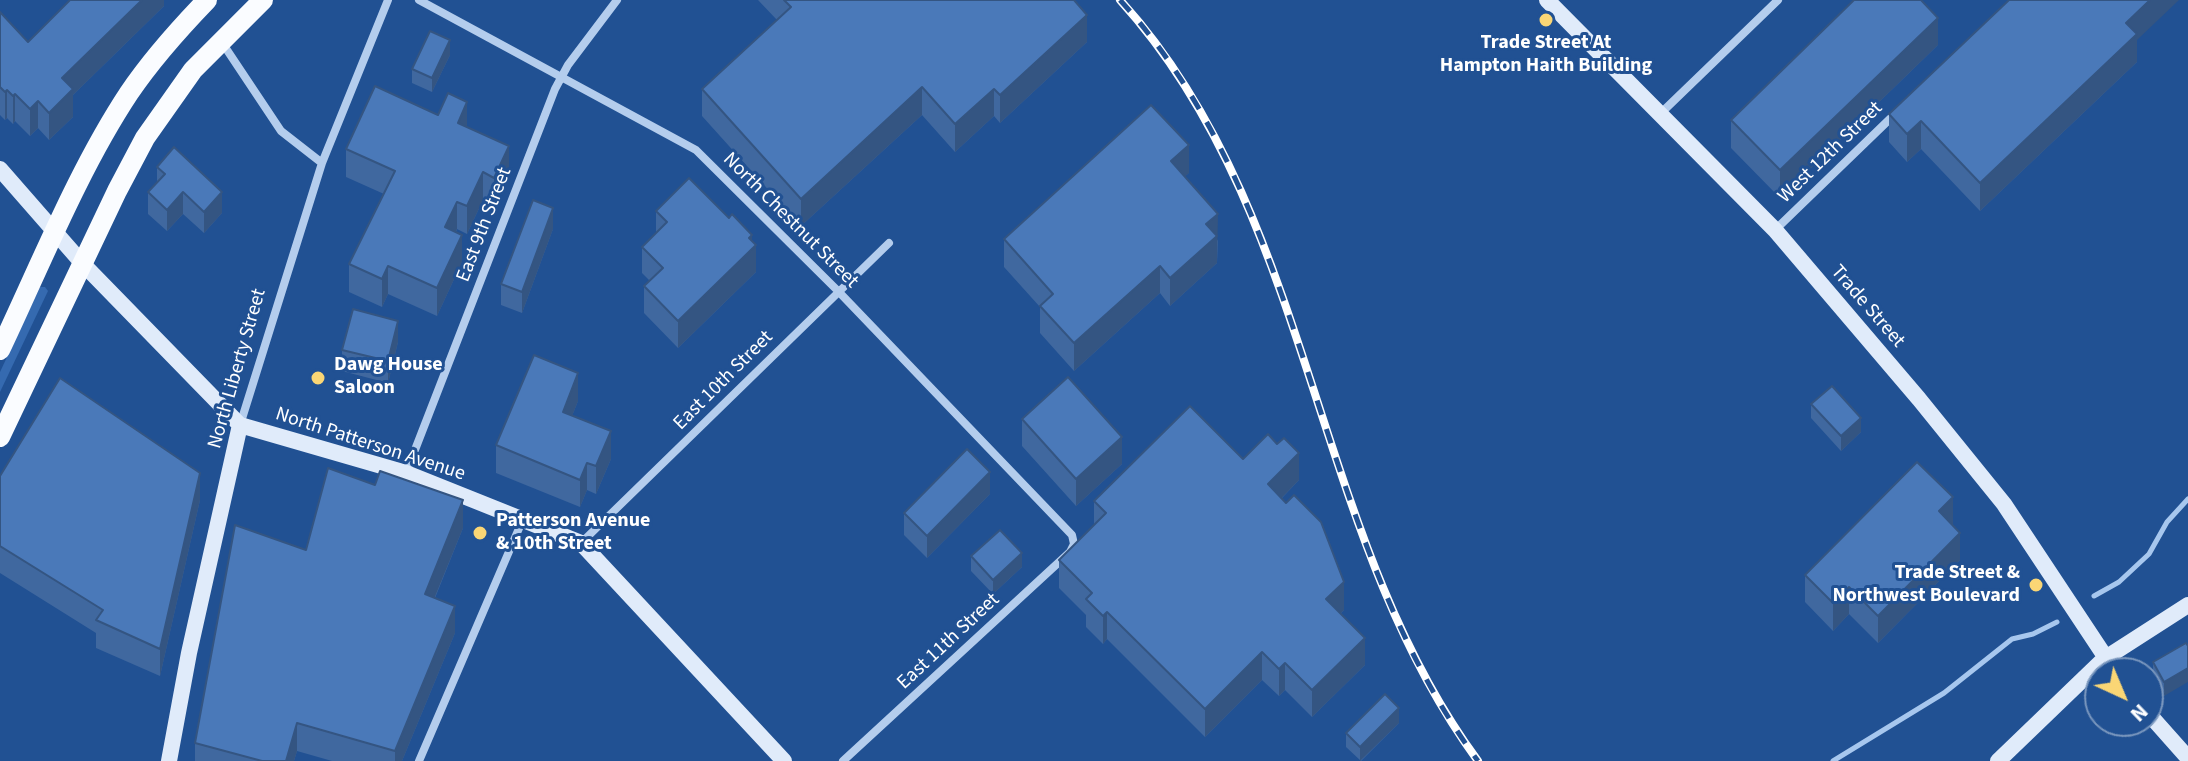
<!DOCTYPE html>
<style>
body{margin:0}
#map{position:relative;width:2188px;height:761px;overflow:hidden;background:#215193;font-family:"Source Sans 3",sans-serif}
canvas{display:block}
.north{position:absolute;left:2084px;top:657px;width:80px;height:80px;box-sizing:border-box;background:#215193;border:2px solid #7a97be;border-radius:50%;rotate:136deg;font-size:22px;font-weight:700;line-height:32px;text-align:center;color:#fff}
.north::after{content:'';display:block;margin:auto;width:28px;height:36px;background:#fad675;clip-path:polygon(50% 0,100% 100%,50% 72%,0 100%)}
</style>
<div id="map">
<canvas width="2188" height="761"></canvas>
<div class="north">N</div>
</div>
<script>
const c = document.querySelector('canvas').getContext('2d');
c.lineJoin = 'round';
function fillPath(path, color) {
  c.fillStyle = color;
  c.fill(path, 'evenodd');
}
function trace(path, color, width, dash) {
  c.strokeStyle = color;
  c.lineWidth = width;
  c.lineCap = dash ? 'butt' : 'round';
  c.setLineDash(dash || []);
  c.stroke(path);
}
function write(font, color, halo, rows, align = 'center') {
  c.font = font + ' "Source Sans 3",sans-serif';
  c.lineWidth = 6;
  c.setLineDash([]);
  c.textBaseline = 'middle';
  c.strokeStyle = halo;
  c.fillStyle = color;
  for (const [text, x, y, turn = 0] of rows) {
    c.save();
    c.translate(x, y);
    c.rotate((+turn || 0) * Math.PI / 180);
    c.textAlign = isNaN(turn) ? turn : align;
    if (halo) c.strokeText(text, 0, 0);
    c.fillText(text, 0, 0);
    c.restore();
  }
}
const green = new Path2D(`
 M40 287H45L48 291 0 392V372Z`);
const stream = new Path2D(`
 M2094 596 2119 582 2149 554 2167 522 2188 499
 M1833 761 1944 693 2012 639 2033 634 2057 622`);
const street = new Path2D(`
 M419 0 696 150 838 291 1072 535 1074 544 1070 552 843 761
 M221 41 281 131 322 163
 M1660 114 1778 0
 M1775 230 1895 114
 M240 425 322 163 388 0
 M406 473 555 89 568 65 617 0
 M581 543 889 243
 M419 761 523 519`);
const secondary = new Path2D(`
 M1547 0 1775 230 1919 399 2004 504 2116 673
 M0 169 83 264 240 425 406 473 581 543 784 761
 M2148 713 2188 758
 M169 761 189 653 240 425
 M1998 761 2104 659 2188 605`);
const primary = new Path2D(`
 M0 350C40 266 78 170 129 93 152 59 179 29 207 0
 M0 437 117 191 145 138 193 70 263 0`);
const rail = new Path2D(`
 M1120 0C1315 214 1309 532 1478 761`);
const wall = new Path2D(`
 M164 0V6L73 95V117L49 140 38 128 30 136 15 121 13 124 7 118 5 120 0 115V12L28 42Z
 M758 0H1074L1087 42 1000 123 994 116 955 152 922 115 801 226 702 116V89L777 20Z
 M2137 40V62L1980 211 1921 149 1907 162 1889 142V114Z
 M1938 45 1780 198 1731 148V120Z
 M450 55 432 92 412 83V69Z
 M438 115 467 127 509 174 494 205 483 200 467 234 457 229 456 232 462 262 437 316 388 294 382 307 349 292V264L384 194 346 177V149Z
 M157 167 222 213 204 233 183 214 167 231 148 214V192L157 183Z
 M1189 173 1185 176 1218 241 1217 263 1170 306 1160 293 1074 371 1040 333V307L1004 267V239Z
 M656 211 752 242 756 272 678 348 644 313V286L650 281 642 273V247L656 233Z
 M553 229 522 313 501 305V284Z
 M398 342 388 383 342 371V350Z
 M578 401 572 416 611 459 596 494 587 490 580 507 496 473V445Z
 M1811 404 1861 432 1841 451 1811 418Z
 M1022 419 1122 464 1076 506 1022 446Z
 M1243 459 1299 480 1282 498 1344 610 1341 613 1365 665 1312 717 1285 690 1279 696 1262 680 1205 737 1107 639 1103 644 1086 627V615L1059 588V560L1094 526V501Z
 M0 476 200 500 160 676 96 648V633L0 573Z
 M990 494 927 558 904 535V513Z
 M1953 525 1960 560 1878 643 1849 614 1833 631 1805 602V575Z
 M463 528 435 598 455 633 402 761H332L297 751 294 761H195V743L306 550Z
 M971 556 1022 567 993 594 971 571Z
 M2188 646 2164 696 2153 677V662Z
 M1399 723 1361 761 1346 747V733Z`);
const shadedWall = new Path2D(`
 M142 0H164V6L73 95V117L49 140V113L62 78Z
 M2150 0H2179L2137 40V62L1980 211V183L2126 23Z
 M1087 15V42L1000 123V95Z
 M1938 18V45L1780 198V170Z
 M450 40V55L432 92V78Z
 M922 87V115L801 226V199Z
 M994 89V116L955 152V124Z
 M7 90V118L5 120V92Z
 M15 94V121L13 124V96Z
 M38 101V128L30 136V109Z
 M467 102V130L458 123Z
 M1921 121V149L1907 162V134Z
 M1189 145V173L1171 189V161Z
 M509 146V174L494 205V178Z
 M483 172V200L467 234V206Z
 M183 192V214L167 231V210Z
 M222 192V213L204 233V212Z
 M457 202V229L445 255V227Z
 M553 208V229L522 313V292Z
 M1218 214 1217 263 1170 306V278L1206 224Z
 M462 235V262L437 316V288Z
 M752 235V249L756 245V272L678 348V321Z
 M388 266V294L382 307V279Z
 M1160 266V293L1074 371V343Z
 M398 321V342L388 383V361Z
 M578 373V401L563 439V412Z
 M1861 418V432L1841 451V436Z
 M611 431V459L596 494V466Z
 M1122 437V464L1076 506V479Z
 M1299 453V480L1268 512V484Z
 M587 463V490L580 507V480Z
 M990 472V494L927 558V536Z
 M200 473V500L160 676V649Z
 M1953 497V525L1939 511Z
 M463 500V528L425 621V594Z
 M1960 533V560L1878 643V616Z
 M1022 553V567L993 594V580Z
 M1344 582V610L1326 627V599Z
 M1849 587V614L1833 631V603Z
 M455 606V633L402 761H395V751Z
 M1107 612V639L1103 644V616Z
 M1365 638V665L1312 717V690Z
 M1262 652V680L1205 737V709Z
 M1285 663V690L1279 696V669Z
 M2188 668V682L2164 696V682Z
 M1399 708V723L1360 761V747Z
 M297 723V751L294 761H286Z`);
const building = new Path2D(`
 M70 0H142L62 78 73 89 49 113 38 101 30 109 15 94 13 96 7 90 5 92 0 87V12L28 42Z
 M784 0H1074L1087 15 1000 95 994 89 955 124 922 87 801 199 702 89 791 7Z
 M1854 0H1921L1938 18 1780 170 1731 120Z
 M2009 0H2150L2126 23 2137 34 1980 183 1921 121 1907 134 1889 114Z
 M430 31 450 40 432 78 412 69Z
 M375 86 438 115 448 93 467 102 458 123 509 146 494 178 483 172 467 206 457 202 445 227 462 235 437 288 388 266 382 279 349 264 395 171 346 149Z
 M1151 105 1189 145 1171 161 1218 214 1206 224 1217 236 1170 278 1160 266 1074 343 1040 306 1053 294 1004 239Z
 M174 147 222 192 204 212 183 192 167 210 148 192 165 174 157 167Z
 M689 178 729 218 732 214 752 235 749 238 756 245 678 321 644 286 663 268 642 247 667 222 656 211Z
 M533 200 553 208 522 292 501 284Z
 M353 309 398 321 388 361 342 350Z
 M534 355 578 373 563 412 611 431 596 466 587 463 580 480 496 445Z
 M1068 377 1122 437 1076 479 1022 419Z
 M60 378 200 473 160 649 96 620 103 610 0 546V476Z
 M1832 386 1861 418 1841 436 1811 404Z
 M1190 406 1243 459 1268 434 1277 444 1284 438 1299 453 1268 484 1286 503 1294 495 1321 522 1344 582 1326 599 1365 638 1312 690 1285 663 1279 669 1262 652 1205 709 1107 612 1103 616 1086 599 1092 593 1059 560 1106 513 1094 501Z
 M967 449 990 472 927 536 904 513Z
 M1917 462 1953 497 1939 511 1960 533 1878 616 1849 587 1833 603 1805 575Z
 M328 468 375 485 380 471 463 500 425 594 455 606 395 751 297 723 286 761H262L195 743 235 525 306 550Z
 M1000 530 1022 553 993 580 971 556Z
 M2186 643 2188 646V668L2164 682 2153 662Z
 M1385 694 1399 708 1360 747 1346 733Z`);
const markers = [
 [1546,20,8,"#fad675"],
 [318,378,8,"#fad675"],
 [480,533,8,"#fad675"],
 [2036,585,8,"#fad675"]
];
const poiNames = [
 ["Trade Street At",1546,44,"center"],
 ["Hampton Haith Building",1546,67,"center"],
 ["Dawg House",334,366],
 ["Saloon",334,389],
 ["Patterson Avenue",496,522],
 ["& 10th Street",496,545],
 ["Trade Street &",2020,574,"right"],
 ["Northwest Boulevard",2020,597,"right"]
];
const streetNames = [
 ["West 12th Street",1831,153,-44],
 ["North Chestnut Street",790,221,45],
 ["East 9th Street",485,225,-69],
 ["Trade Street",1867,307,49],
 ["North Liberty Street",238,369,-74],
 ["East 10th Street",724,381,-45],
 ["North Patterson Avenue",370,445,18],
 ["East 11th Street",949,642,-43]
];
fillPath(green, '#356ab0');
trace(stream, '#a7c7ee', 5);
trace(street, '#b4cded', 8);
trace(secondary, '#e0ebfa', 16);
trace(primary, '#fafcff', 20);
trace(rail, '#fff', 8);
trace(rail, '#215193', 5, [15]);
fillPath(wall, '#40689f');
fillPath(shadedWall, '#345582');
fillPath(building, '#4a79b9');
trace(building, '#345582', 2);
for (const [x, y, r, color] of markers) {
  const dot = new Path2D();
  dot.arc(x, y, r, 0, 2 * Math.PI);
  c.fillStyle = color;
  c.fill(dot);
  trace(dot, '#215193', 3);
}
write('bold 20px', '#fff', '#215193', poiNames, 'left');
write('20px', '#fff', '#215193', streetNames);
</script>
